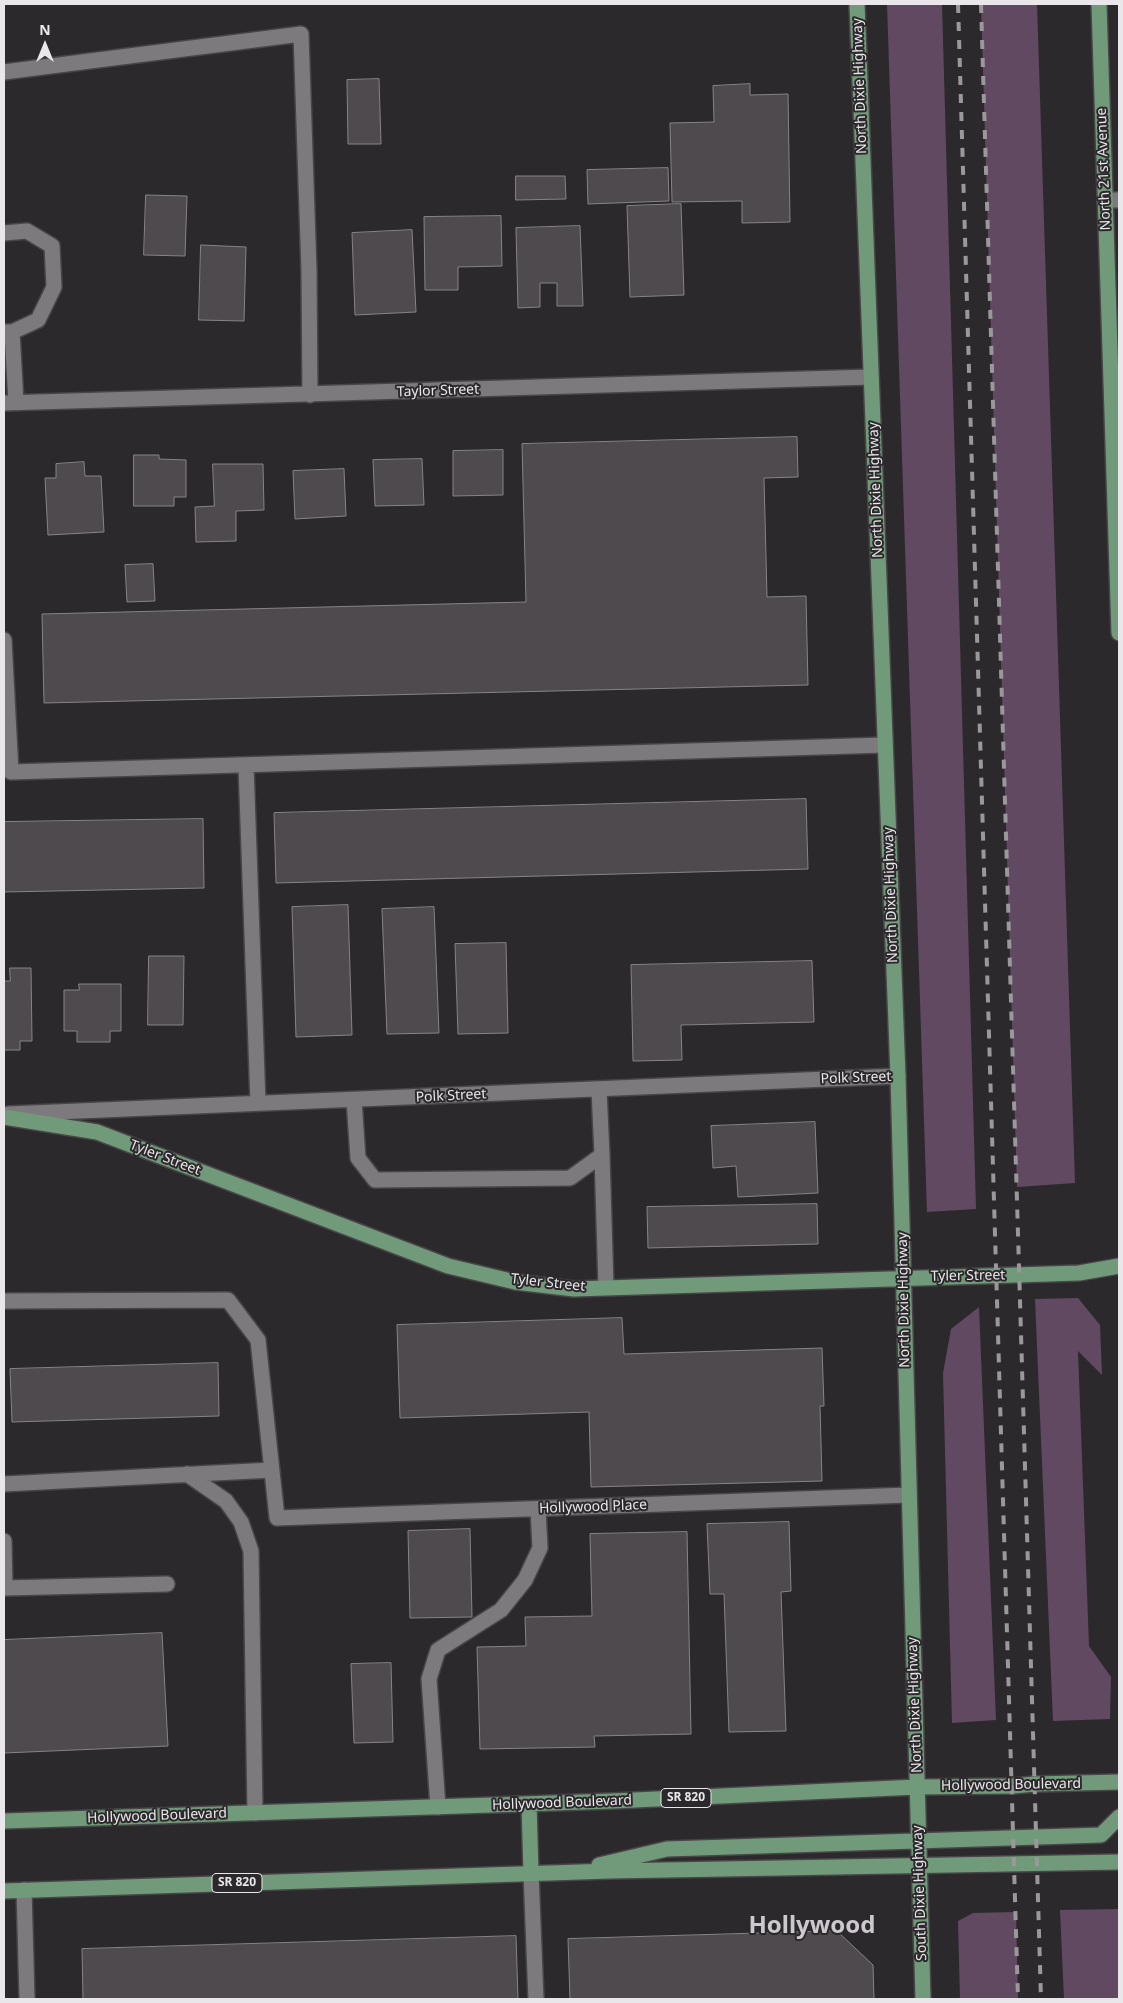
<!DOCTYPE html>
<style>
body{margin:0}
#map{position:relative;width:1123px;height:2003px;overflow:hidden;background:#2c292c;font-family:"Noto Sans",sans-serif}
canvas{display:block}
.frame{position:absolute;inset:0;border:5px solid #e9e7e9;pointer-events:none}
.north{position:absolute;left:20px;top:20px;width:50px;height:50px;-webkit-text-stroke:4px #2c292c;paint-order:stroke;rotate:0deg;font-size:14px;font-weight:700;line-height:20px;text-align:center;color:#e9e7e9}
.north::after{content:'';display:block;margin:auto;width:18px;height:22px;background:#e9e7e9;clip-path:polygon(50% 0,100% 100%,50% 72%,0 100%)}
</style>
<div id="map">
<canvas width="1123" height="2003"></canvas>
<div class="frame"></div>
<div class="north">N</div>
</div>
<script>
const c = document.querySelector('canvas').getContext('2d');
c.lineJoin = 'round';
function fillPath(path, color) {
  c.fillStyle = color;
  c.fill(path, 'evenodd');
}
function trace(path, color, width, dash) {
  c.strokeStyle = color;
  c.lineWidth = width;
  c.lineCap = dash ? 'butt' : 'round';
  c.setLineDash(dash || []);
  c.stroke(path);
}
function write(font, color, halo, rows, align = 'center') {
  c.font = font + ' "Noto Sans",sans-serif';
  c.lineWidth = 4;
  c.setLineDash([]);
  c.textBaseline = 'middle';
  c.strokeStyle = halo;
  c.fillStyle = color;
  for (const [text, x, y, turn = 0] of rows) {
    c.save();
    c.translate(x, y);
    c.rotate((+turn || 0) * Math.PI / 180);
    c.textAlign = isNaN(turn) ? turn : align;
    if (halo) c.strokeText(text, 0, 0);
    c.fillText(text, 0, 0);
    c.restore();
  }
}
const green = new Path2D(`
 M887 4H942L976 1209 927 1212Z
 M981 4H1037L1075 1183 1017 1187Z
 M1078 1298 1100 1325 1102 1375 1078 1351 1089 1646 1111 1677 1110 1719 1053 1721 1035 1299Z
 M979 1307 996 1720 952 1723 943 1373 951 1329Z
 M1119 1909V1999H1064L1060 1910Z
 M1016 1912 1018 1999H960L958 1921 973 1913Z`);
const building = new Path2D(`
 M379 79 381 144H348L347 80Z
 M750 84V95L788 94 790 222 742 223V201L672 202 670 123 714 122 713 86Z
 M668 168 669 201 588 204 587 170Z
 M516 176H565L566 199 516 200Z
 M146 195 187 196 185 256 144 255Z
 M681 204 684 295 630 297 627 206Z
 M501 216 502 266 458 267V290H425L424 217Z
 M580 226 583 306H557V283H540V307L518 308 516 228Z
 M412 230 416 312 355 315 352 233Z
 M201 245 246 247 244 321 199 320Z
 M797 437 798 477 764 478 767 597 806 596 808 685 44 703 42 614 526 602 522 444Z
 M503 450V495L453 496V451Z
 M134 455H159V459L186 460V497H174V506H134Z
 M422 459 424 505 375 506 373 460Z
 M84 462 85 476H101L104 532 48 535 45 478H56V464Z
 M213 464H263L264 510 236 511V541L196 542 195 507 214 506Z
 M344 469 346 516 295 519 293 471Z
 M153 564 155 601 127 602 125 565Z
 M806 799 808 869 276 883 274 813Z
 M203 819 204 888 4 892V822Z
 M348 905 352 1035 296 1037 292 907Z
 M434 907 439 1033 387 1034 382 909Z
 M506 943 508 1033 458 1034 455 944Z
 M149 956H184L183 1025H148Z
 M812 961 814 1022 681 1025 682 1060 633 1061 631 965Z
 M10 968H31L32 1041H20V1050H4V981H10Z
 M79 984H121V1031H110V1042H77V1031H64V990H79Z
 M815 1122 818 1193 738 1197 736 1166 713 1168 711 1126Z
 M817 1204 818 1244 648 1248 647 1207Z
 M622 1318 624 1354 822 1348 824 1406H820L822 1481 591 1487 589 1412 400 1418 397 1325Z
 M218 1363 219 1416 12 1422 10 1369Z
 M789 1522 791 1591 781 1592 786 1731 729 1732 724 1594H710L707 1524Z
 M470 1529 472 1617 410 1618 408 1531Z
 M687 1532 691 1734 594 1736 595 1747 480 1749 477 1647 526 1646 525 1617 592 1616 590 1534Z
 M162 1633 168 1746 4 1753V1640Z
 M391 1663 393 1742 354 1743 351 1664Z
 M837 1931 873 1965 874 1999H570L568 1939Z
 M516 1936 518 1999H83L82 1949Z`);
const minor = new Path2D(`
 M4 72 301 34 309 271 310 395
 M1105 200H1119
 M4 233 27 231 52 246 54 287 38 320 12 332H4
 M12 332 16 402
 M4 403 871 377
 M4 640 11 772 885 745
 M246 766 258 1103
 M354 1100 358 1158 375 1180 570 1178 602 1155 599 1089
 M8 1114 898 1076
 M602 1155 606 1287
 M4 1301 228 1300 258 1340 277 1518 909 1495
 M187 1474 226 1501 241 1522 251 1551 255 1813
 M4 1484 272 1470
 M4 1541 5 1588 167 1584
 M438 1807 429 1679 438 1650 501 1610 525 1580 540 1548 538 1509
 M531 1873 536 1999
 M24 1890 27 1999`);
const major = new Path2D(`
 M857 4 898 1076 923 1999
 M1099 4 1119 633
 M4 1117 97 1132 448 1266 515 1282 574 1289 1079 1273 1119 1266
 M529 1804 531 1873
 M4 1821 613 1801 917 1787 1013 1786 1035 1784 1119 1782
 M599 1865 667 1849 1101 1835 1119 1817
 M4 1891 610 1871 1119 1862`);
const rail = new Path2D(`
 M958 4 1018 1999
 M981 4 1041 1999`);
const shields = [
 [686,1798,50],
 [237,1883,50]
];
const shieldNames = [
 ["SR 820",686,1798],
 ["SR 820",237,1883]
];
const streetNames = [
 ["North Dixie Highway",860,86,-92],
 ["North 21st Avenue",1104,169,-92],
 ["Taylor Street",438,391,-2],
 ["North Dixie Highway",876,490,-92],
 ["North Dixie Highway",891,895,-92],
 ["Polk Street",856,1078,-2],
 ["Polk Street",451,1096,-3],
 ["Tyler Street",165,1158,21],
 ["Tyler Street",968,1276,-1],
 ["Tyler Street",548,1283,6],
 ["North Dixie Highway",904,1300,-91],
 ["Hollywood Place",593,1507,-2],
 ["North Dixie Highway",915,1705,-92],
 ["Hollywood Boulevard",1011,1785,-1],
 ["Hollywood Boulevard",562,1803,-2],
 ["Hollywood Boulevard",157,1816,-2],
 ["South Dixie Highway",920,1893,-92]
];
const townNames = [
 ["Hollywood",812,1926]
];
fillPath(green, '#614962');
fillPath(building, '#4e4a4e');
trace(building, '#878387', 1);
trace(minor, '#484548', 18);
trace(major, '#484548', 18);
trace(minor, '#7d7a7d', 15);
trace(major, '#709a79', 15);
trace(rail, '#9a989a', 4, [9, 9]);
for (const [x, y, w] of shields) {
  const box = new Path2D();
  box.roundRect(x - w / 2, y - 9.5, w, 19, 4);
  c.fillStyle = '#2c292c';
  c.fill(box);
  trace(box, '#e9e7e9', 1);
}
write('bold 12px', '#e9e7e9', null, shieldNames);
write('14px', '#e9e7e9', '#2c292c', streetNames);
write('bold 24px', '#cdc8cd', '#2c292c', townNames);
</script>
